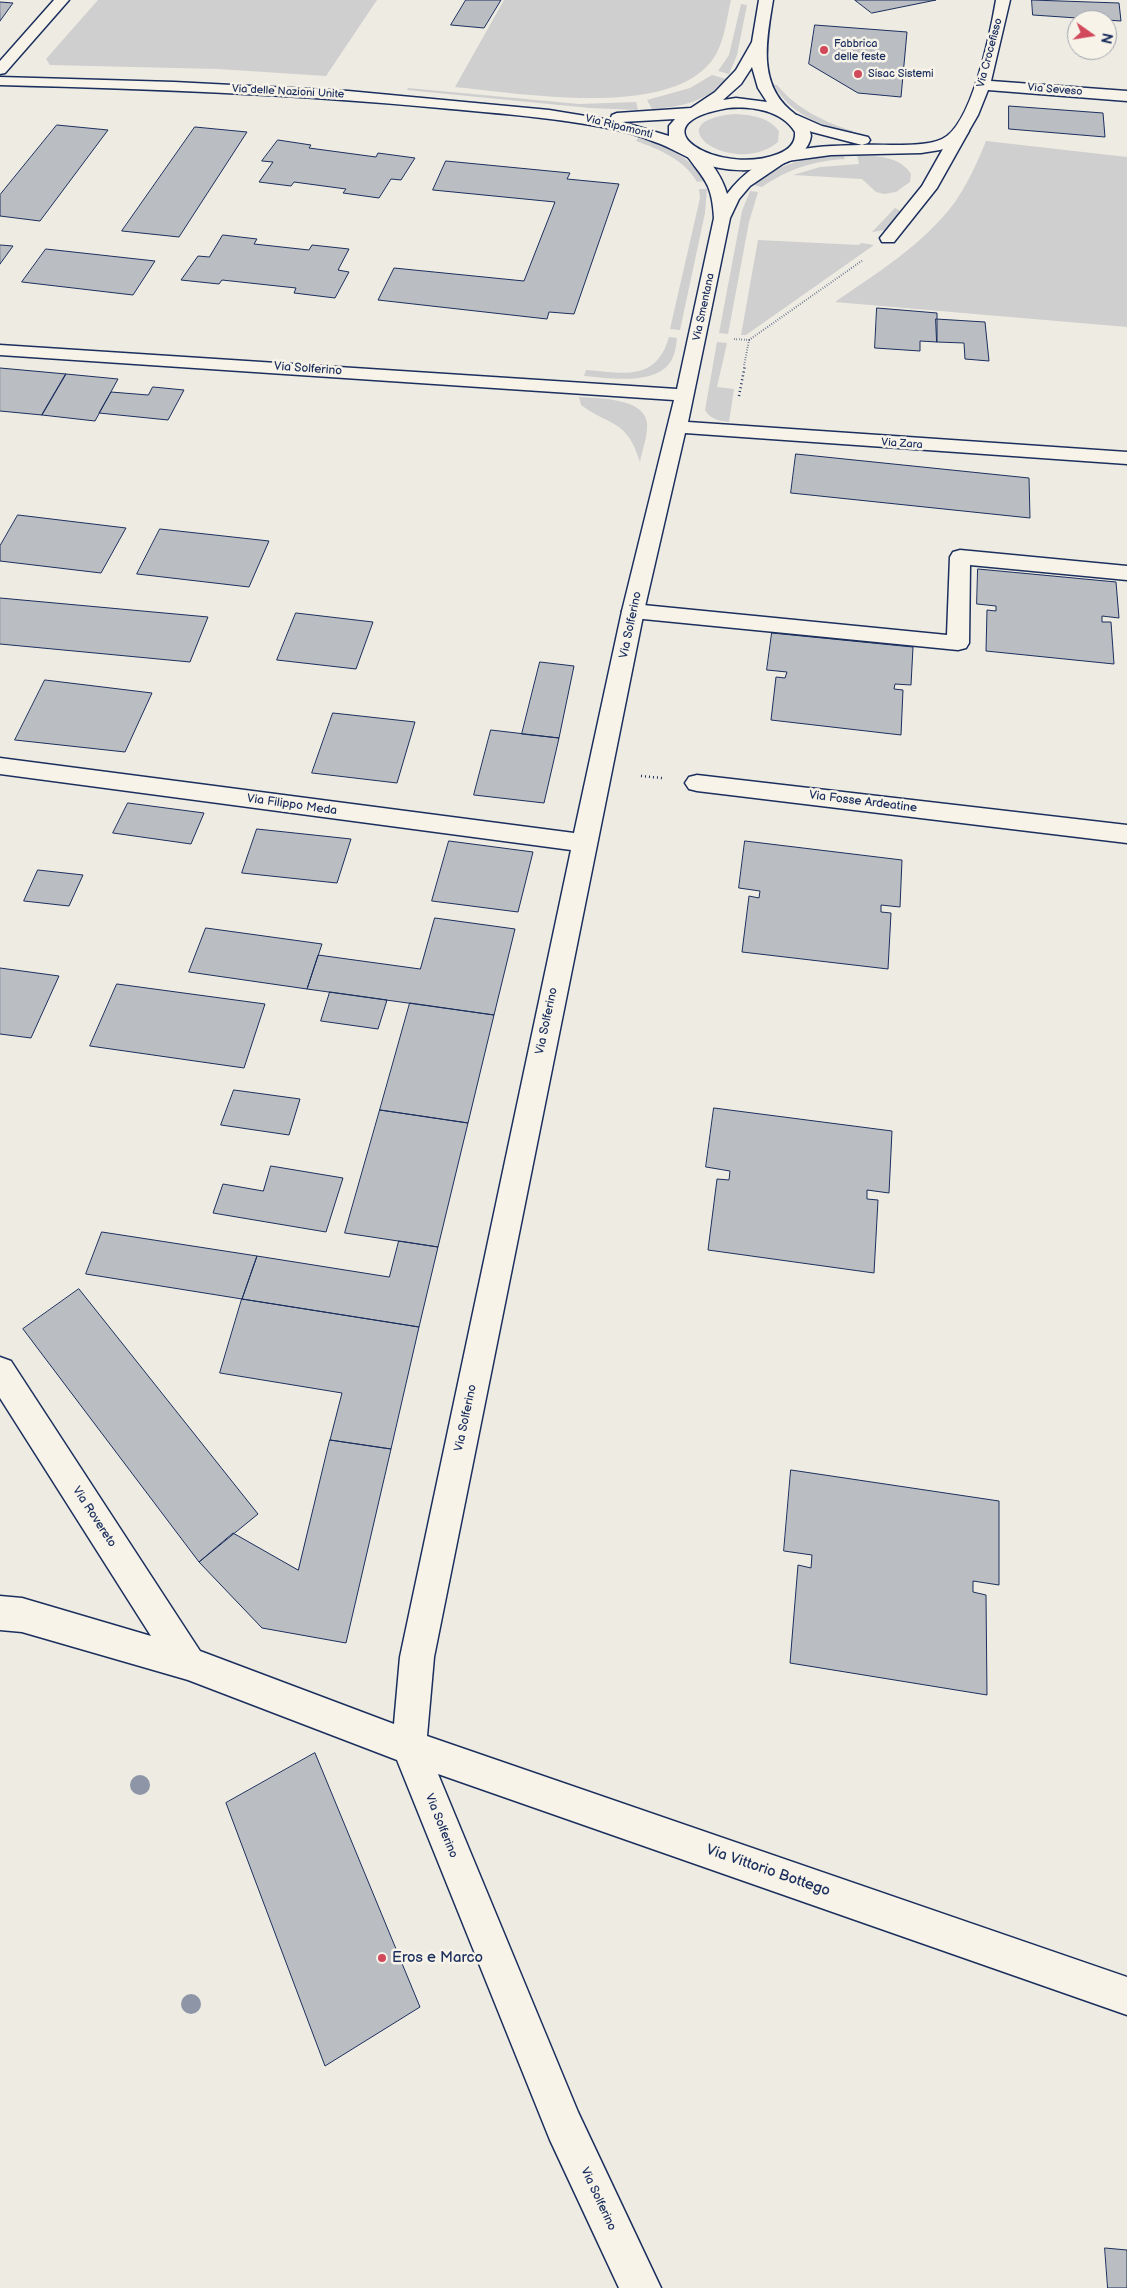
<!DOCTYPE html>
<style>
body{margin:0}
#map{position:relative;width:1127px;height:2288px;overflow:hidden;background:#eeebe2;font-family:"Balsamiq Sans",sans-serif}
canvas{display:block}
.north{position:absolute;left:1067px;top:10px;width:50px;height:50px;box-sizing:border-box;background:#f7f3e8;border:1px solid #9fa5b1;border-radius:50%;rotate:103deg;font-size:14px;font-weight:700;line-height:20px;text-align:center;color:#1b2f5e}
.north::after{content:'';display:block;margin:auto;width:18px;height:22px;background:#d1495b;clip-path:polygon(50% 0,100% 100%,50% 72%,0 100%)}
</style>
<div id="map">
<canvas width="1127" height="2288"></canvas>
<div class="north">N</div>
</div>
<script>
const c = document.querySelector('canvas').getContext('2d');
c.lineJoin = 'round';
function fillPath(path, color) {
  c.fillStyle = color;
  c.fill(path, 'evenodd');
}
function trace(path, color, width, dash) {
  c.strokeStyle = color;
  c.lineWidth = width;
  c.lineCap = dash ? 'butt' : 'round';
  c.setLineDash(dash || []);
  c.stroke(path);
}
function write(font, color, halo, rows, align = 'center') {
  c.font = font + ' "Balsamiq Sans",sans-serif';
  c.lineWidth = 5;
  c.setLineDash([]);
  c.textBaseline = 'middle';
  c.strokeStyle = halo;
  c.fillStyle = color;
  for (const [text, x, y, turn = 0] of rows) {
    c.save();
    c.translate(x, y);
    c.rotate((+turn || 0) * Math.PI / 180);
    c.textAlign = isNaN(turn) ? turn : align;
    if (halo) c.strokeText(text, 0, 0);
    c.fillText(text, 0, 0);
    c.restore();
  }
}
const green = new Path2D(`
 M98 0H377L326 76 218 69 50 65 46 59Z
 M504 0H731C726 21 724 48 709 64 663 118 518 93 455 87Z
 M741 4 747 5 737 55 729 74 718 71 729 55Z
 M712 75 726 79C707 102 680 107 652 109L647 100 690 88Z
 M774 85H777C797 109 824 122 853 131L851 133C820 124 790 115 774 85Z
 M408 88 579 104 636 102 638 110 590 108 407 90Z
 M735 114C752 115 768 117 779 131L778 142C734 179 651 121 735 114Z
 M638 138C664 145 691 156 704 181L697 182C685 160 659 149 636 141Z
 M986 141 1127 157V327L835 302C877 273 924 244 955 202 968 183 977 163 986 141Z
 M843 155 845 159C813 161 788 169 762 187L754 185C778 162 811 157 843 155Z
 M857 155C876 156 900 156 911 174L910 182 896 192 884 194 876 192 862 179 793 175 820 167 859 164Z
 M699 189H707L705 213 680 330 670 329 700 198Z
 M750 191 758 192 749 222 728 334 719 333 742 211Z
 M895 208 899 210 900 213 886 230 872 232Z
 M758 240 859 245 861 243 874 245 746 335H741Z
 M669 337 677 338C676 346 675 355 671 361 656 386 608 378 584 376L586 370C624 373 656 382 669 337Z
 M717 342 727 343 717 387 734 389 729 422C719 421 710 419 705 410Z
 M579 397C597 398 645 398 647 423 648 436 642 450 640 462 627 419 611 427 581 405Z`);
const building = new Path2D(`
 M466 0H501L484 28 451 25Z
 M855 0H936L872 13Z
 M1032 0 1119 3 1121 21 1033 15Z
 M0 2 13 3 0 21Z
 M815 25 907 32 901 97 858 93 809 64Z
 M1009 106 1103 113 1105 137 1009 129Z
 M57 125 108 130 40 221 0 216V195Z
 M195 127 247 132 179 237 122 231Z
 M278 140 311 145 309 148 376 157 378 153 415 158 401 180 391 179 379 198 343 193 346 189 294 182 291 186 259 182 273 162 262 161Z
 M446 161 570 173 567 179 619 184 574 314 549 312 547 319 378 300 394 268 524 281 555 202 433 190Z
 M223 235 257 239 254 244 309 250 312 245 349 249 338 270 349 272 335 298 294 293 296 288 222 280 219 284 181 280 198 256 209 257Z
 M0 245 13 246 0 264Z
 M46 249 155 261 133 295 22 282Z
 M877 308 937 313V342L920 341V351L875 348Z
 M936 319 985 322 989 361 965 359 964 343 937 342Z
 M0 368 66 374 42 415 0 411Z
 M66 374 118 379 95 421 42 415Z
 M153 387 184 390 168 420 99 413 111 392 148 395Z
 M796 454 1029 478 1030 518 791 493Z
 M18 515 126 528 101 573 0 561V546Z
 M160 529 269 541 249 587 137 574Z
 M978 569 1116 582 1119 618 1102 616V622H1111L1114 664 986 651 987 610 996 611V606L977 604Z
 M0 598 208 617 190 662 0 644Z
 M296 613 373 622 356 669 277 660Z
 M772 633 913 647 911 685 895 684 894 689 903 690 901 735 771 720 776 677 785 678 787 672 767 670Z
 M540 662 574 666 559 738 522 734Z
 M45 680 152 693 125 752 15 740Z
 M333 713 415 722 397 783 312 773Z
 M491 730 559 738 544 803 474 795Z
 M128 803 204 813 191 844 113 833Z
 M257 829 351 839 337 883 242 873Z
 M449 841 533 852 518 912 432 901Z
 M745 841 902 860 900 907 881 905V912L891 913 888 969 742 952 749 896 759 898 760 891 739 888Z
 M38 870 83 875 69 906 24 901Z
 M435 918 515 929 494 1015 307 989 318 955 420 969Z
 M206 928 322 944 307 989 189 972Z
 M0 968 59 976 31 1038 0 1034Z
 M117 984 265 1004 244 1068 90 1046Z
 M330 992 387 1000 378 1029 321 1021Z
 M410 1003 494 1015 468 1123 380 1110Z
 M234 1090 300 1099 289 1135 221 1125Z
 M714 1108 892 1131 889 1193 867 1190V1199L878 1200 874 1273 708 1250 717 1179 729 1180 730 1171 706 1167Z
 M380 1110 468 1123 438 1247 345 1233Z
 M271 1166 343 1178 326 1232 213 1213 223 1184 263 1191Z
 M102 1232 257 1256 242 1299 86 1274Z
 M399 1241 438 1247 419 1327 242 1299 257 1256 389 1277Z
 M79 1289 258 1514 199 1562 23 1329Z
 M242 1299 419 1327 391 1449 330 1440 342 1393 220 1373Z
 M330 1440 391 1449 346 1643 262 1628 199 1562 233 1533 298 1570Z
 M791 1470 999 1501V1585L973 1581V1592L986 1595 987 1695 790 1663 798 1565 811 1568 812 1555 784 1551Z
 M315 1753 420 2007 325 2066 226 1803Z
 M1105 2248 1127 2250V2288H1108Z`);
const pathFar1 = new Path2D(`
 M734 339 749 340 744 366
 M749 340 863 260`);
const path = new Path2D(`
 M739 396 745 365
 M641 776 662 778`);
const service = new Path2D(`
 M961 126 966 128 969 131 937 188 894 242H882L880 238 922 186 953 131 956 128Z
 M960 550 1127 566V580L970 565 969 643 966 648 958 650 633 618 626 616 622 611 626 606 633 604 947 635 950 557 953 552Z`);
const minor = new Path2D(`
 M54 0H69L5 73 0 74V61Z
 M996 0H1010L991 81 1127 91V101L988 90 978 115 967 134 957 144 940 150 921 153 831 155 787 161 750 186 739 199 730 218 688 422 1127 452V464L685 433 644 611 434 1657 427 1736 1127 1977V2015L438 1774 578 2112 661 2288H619L550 2140 397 1760 188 1680 22 1632 0 1630V1596L22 1598 151 1636 0 1398V1357L11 1361 200 1651 394 1724 400 1657 571 850 0 774V758L574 833 622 611 674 400 0 355V345L677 389 714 218C712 182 704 180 685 153L687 150H699C711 162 722 176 727 194 761 148 809 146 862 145L812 132 787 121 784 118 787 115H797L822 126 868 137 870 140 868 143 862 145C885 144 922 148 942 139 972 126 991 30 996 0Z
 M697 775 1127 825V843L697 791 689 789 685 783 689 777Z`);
const tertiary = new Path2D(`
 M759 0H773C767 37 757 82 790 110 798 117 810 123 811 136 809 149 799 157 787 162 759 173 724 173 696 161 682 155 670 147 655 142 638 135 620 130 602 127 549 117 494 113 440 108 294 94 147 89 0 85V77L174 82 348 91 549 110 610 120 612 115 617 113 691 108 715 92 736 70 752 42ZM752 67 758 88 767 102 736 98 723 100 741 84ZM728 108C751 106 782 110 795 132 796 144 788 150 778 154 720 177 630 125 728 108ZM675 119 669 126V136L622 122Z`);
const trees = [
 [140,1785],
 [191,2004]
];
const markers = [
 [824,50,5,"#d1495b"],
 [858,74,5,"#d1495b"],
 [382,1958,5,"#d1495b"]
];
const farPoinames = [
 ["Fabbrica",834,44],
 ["delle feste",834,57],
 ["Sisac Sistemi",868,74]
];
const farStreetnames = [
 ["Via Crocefisso",990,53,-75],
 ["Via Seveso",1055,90,5],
 ["Via delle Nazioni Unite",288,92,3],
 ["Via Ripamonti",619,127,14],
 ["Via Smentana",704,307,-78],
 ["Via Zara",902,444,4]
];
const streetNames = [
 ["Via Solferino",308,369,4],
 ["Via Solferino",631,625,-78],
 ["Via Fosse Ardeatine",863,802,7],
 ["Via Filippo Meda",292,805,8],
 ["Via Solferino",547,1021,-78],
 ["Via Solferino",466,1418,-78],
 ["Via Rovereto",94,1517,57],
 ["Via Solferino",441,1826,68],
 ["Via Solferino",598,2199,65]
];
const nearStreetnames = [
 ["Via Vittorio Bottego",768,1871,19]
];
const nearPoinames = [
 ["Eros e Marco",392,1958]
];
fillPath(green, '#cfcfcf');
fillPath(building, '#babdc2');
trace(building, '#1b2f5e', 1);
trace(service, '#1b2f5e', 3);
trace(minor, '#1b2f5e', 3);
trace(tertiary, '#1b2f5e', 3);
trace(pathFar1, '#1b2f5e', 2, [0.5, 2]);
trace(path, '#1b2f5e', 2.5, [1, 3]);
fillPath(service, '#f7f3e8');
fillPath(minor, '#f7f3e8');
fillPath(tertiary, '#f7f3e8');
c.fillStyle = '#8e95a6';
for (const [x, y] of trees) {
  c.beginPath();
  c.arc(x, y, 10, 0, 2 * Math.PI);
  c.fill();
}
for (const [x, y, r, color] of markers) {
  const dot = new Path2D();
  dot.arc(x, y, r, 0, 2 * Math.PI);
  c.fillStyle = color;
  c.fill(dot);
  trace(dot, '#f7f3e8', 2);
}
write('11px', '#1b2f5e', '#f7f3e8', farPoinames, 'left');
write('11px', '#1b2f5e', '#f7f3e8', farStreetnames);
write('12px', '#1b2f5e', '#f7f3e8', streetNames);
write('15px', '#1b2f5e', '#f7f3e8', nearStreetnames);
write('15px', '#1b2f5e', '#f7f3e8', nearPoinames, 'left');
</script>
